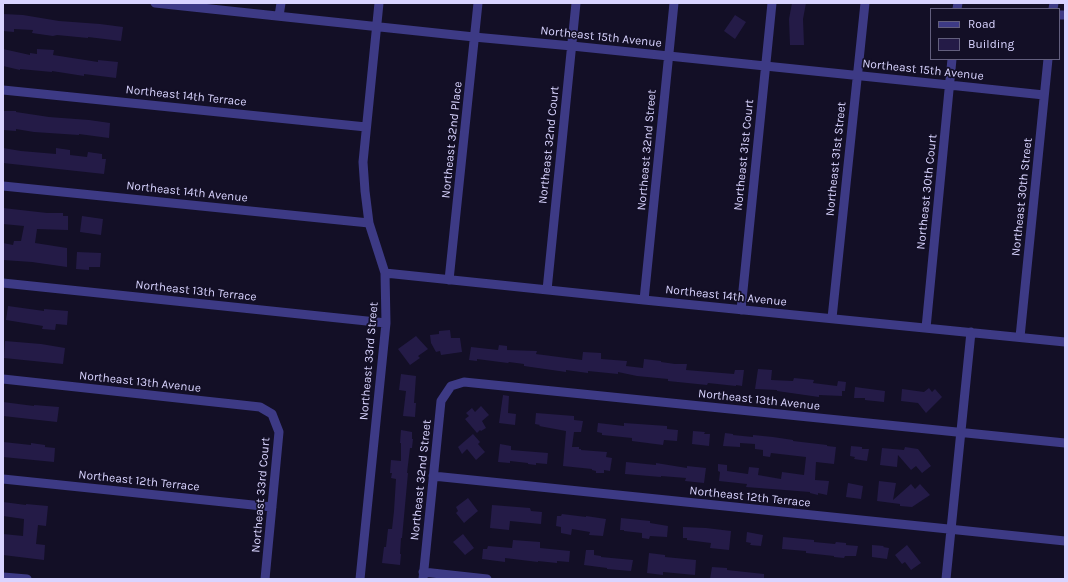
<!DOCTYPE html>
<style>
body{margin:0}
#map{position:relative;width:1068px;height:582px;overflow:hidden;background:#130f26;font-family:Karla,sans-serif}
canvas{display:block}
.frame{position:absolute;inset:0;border:4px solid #d9d4ff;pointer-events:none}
.legend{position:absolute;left:930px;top:8px;width:130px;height:52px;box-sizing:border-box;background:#130f26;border:1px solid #625e7d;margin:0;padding:5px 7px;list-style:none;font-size:12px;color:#d9d4ff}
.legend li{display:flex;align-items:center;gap:8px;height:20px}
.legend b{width:20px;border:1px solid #625e7d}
</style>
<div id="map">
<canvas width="1068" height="582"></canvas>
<div class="frame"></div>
<ul class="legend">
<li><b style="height:5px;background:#3d3a85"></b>Road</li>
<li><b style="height:11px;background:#241b47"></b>Building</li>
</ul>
</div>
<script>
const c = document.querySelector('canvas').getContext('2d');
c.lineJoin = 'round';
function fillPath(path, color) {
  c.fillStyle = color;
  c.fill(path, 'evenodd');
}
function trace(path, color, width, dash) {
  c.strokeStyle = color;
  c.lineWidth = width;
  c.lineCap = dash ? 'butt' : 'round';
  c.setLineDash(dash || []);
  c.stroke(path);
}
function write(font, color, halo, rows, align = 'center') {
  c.font = font + ' Karla,sans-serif';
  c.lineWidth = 3.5;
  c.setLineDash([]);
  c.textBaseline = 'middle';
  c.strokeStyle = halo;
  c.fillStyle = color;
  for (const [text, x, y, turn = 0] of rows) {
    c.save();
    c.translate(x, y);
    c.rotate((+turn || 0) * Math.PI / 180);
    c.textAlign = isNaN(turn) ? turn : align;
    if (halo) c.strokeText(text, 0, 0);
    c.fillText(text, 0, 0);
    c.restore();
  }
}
const building = new Path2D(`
 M792 3H806L803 19 804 45H790L789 19Z
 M3 14 23 15 59 21 100 24 123 27 121 41 88 37V38L57 35 53 36 32 33 33 30 14 29V32L3 31Z
 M735 15 746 22 735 39 724 31Z
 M3 49 30 55V53L37 54V49L54 50 53 55 98 62V60L118 62 116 78 84 74V76L52 71V72L20 69V70L3 66Z
 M3 111H16V112L49 117 89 120 110 123 109 138 79 134V135L34 132 16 129V131L3 130Z
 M3 148 21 151 56 154V148L70 150V155L87 157 88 152 102 154V159H106L104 174 3 163Z
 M3 208 47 213H63V216H68V230L37 229 35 243 67 248V267L32 262 3 260V243L13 245 14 241H21L24 226 3 224Z
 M82 216 103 219 101 235 80 232Z
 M77 252 101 253 100 267H89V270L76 269Z
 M8 306 44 311V309L68 311 67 325 56 324 55 330 42 329 43 326 6 320Z
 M450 330 451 338H460L462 352 441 355 440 351 436 352 431 343 430 335 439 334V331Z
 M416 336 428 349 418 356 420 358 410 365 398 349Z
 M5 341 41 344 65 348 63 364 4 358Z
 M499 345 507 346V350L537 351 536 354 582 360 583 352 601 353V359L627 361 626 366 643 368 644 359 661 361V362L675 364H687L686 370 734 374 735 370H744L742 386 736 385V386L708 383 707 385 668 381V379L637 376 618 372V374L588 371V373L566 370V372L524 366V364L509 362 508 363 477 359V361L469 360 471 347 498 350Z
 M758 369 772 370 771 380 793 381 794 378 814 380 813 383 837 386 838 381 846 382 845 391H842V396L819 395V397L777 391V390L755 389Z
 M401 374 416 376 414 403H416L415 417 403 416 406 391 399 390Z
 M855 387 885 391 884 402 865 400V398H854Z
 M929 388 932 392 935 389 942 397 926 413 918 403 901 401 902 389 924 392Z
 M503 395 509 396 508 413 516 414 515 425 499 423Z
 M3 402 34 406V405L59 407 57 422 3 416Z
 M481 406 489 415 482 421 486 428 481 431 480 430 477 433 465 419 469 416 466 413 472 408 475 412Z
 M536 413 574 416V420L583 421 581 432H574L572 447H579V449H581V450L607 452 606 457 612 458 610 471 604 470V473H596V471L592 470V469L563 466 566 431 539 426 540 425 535 424Z
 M598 423 624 426V423L667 426V429L678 430 677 441 664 440 663 445 632 441V438L602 435V433L597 432Z
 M401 430 412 432V439H413L412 448H410L407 473H408L402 538H401L400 554H401L400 565 382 563 384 547H386L388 529H392L394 511 396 479 391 478 392 473H390L391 460 401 461V443H400Z
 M693 431 705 432 704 434H710L709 446 692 444Z
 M725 433 733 434V435L753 437V435L773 437 793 440V441L827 445V446L836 447 834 464 816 462 815 480 829 481 827 495 818 493V495L810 493V492L746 487 747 484 719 481 720 472 718 471V464L727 465V471L748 474 749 467 759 468 758 475 781 479 782 472 804 475 806 457 771 453 770 457 763 456V450L755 449V444L740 443V447L723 446Z
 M473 434 480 442 478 444 485 452 476 460 467 449 462 454 458 447Z
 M3 442 31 445V443L45 445V447L55 448 54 462 3 457Z
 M500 444 511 446V450L548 453 547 464 536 463V465L528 464V463L510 461V463L498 462Z
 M851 446 862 447V449H869L867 461 854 459 855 457 850 456Z
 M905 447 918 449 931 466 922 473 916 466 911 470 898 455 897 467 880 465 882 448 904 450Z
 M626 462 656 465V463L687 468V466L706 468 704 483 685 481 686 478 661 476V477L625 474Z
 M879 481 896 483 893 500 911 484 915 489 920 484 930 495 912 507 900 506V504L877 501Z
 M848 483 863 486 861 499 846 497Z
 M468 498 478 511 464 523 456 513 458 511 456 507Z
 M3 502 26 505V504L48 506 46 526 38 525 36 544 45 545 44 560 3 555V534L23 536 24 519 3 516Z
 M492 505 530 508 531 511 542 512 541 524 510 521 509 530 490 528Z
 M562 514 586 517V516L606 519 603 536 589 535 590 532 572 529 571 535 561 533V527L556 526 557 516H561Z
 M621 518 650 521V523L668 526 667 537 650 536 649 539 642 538V533L624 531V530H620Z
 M683 527 706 528 731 531 729 550 710 548 711 543 687 540V538H683Z
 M747 532 763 535 761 546 750 545 751 543 746 542Z
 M463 534 474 548 465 555 453 542Z
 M783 537 814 540V542L835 544 836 542 846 543V545L858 546 856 556H845L844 558 834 557V556L806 553V551L782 549Z
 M513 540 540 542V548L570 551 569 562 557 561V563L538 561V562L505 558V562L482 559 483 549H487L488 546 512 548Z
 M872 545 884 546 883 547 889 548 887 559 872 557Z
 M907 545 921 563 911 570 905 562 902 564 895 555Z
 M586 550H594V555L601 556V557L633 560 631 571 607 569V568L584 565Z
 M649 553 665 555V557L696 560 695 575 663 572V575L647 573Z
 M712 567 727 568V570L764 574V579H710Z`);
const minor = new Path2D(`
 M155 3 474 37 572 46 949 85 1044 95
 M957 9 958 3
 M1053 9 1054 3
 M1059 15H1065
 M279 16 281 3
 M3 90 366 127
 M3 186 369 223
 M385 273 644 300 1065 342
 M449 280 478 3
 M3 283 386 323
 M547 290 576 3
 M644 300 674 3
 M741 310 772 3
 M832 318 865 3
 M926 328 952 59
 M1020 337 1048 59
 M3 379 260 407 272 414 279 432 265 579
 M433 476 1065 541
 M3 479 272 507
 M423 572 487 579
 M3 577 27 579
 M360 579 386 323 385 273 369 223 365 191 363 162 379 3
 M423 579 441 401 451 386 464 382 1065 443
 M946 579 971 332`);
const streetNames = [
 ["Northeast 15th Avenue",601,37,6],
 ["Northeast 15th Avenue",923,70,6],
 ["Northeast 14th Terrace",186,96,6],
 ["Northeast 32nd Place",452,140,-84],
 ["Northeast 32nd Court",549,145,-84],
 ["Northeast 32nd Street",647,150,-85],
 ["Northeast 31st Court",744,155,-84],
 ["Northeast 31st Street",836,159,-84],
 ["Northeast 14th Avenue",187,192,6],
 ["Northeast 30th Court",927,192,-84],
 ["Northeast 30th Street",1022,197,-84],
 ["Northeast 13th Terrace",196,291,6],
 ["Northeast 14th Avenue",726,296,6],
 ["Northeast 33rd Street",369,361,-85],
 ["Northeast 13th Avenue",140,382,6],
 ["Northeast 13th Avenue",759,400,6],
 ["Northeast 32nd Street",421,480,-84],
 ["Northeast 12th Terrace",139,481,6],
 ["Northeast 33rd Court",261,495,-85],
 ["Northeast 12th Terrace",750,497,6]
];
fillPath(building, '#241b47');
trace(minor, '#3d3a85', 9);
write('12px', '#d9d4ff', '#130f26', streetNames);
</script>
